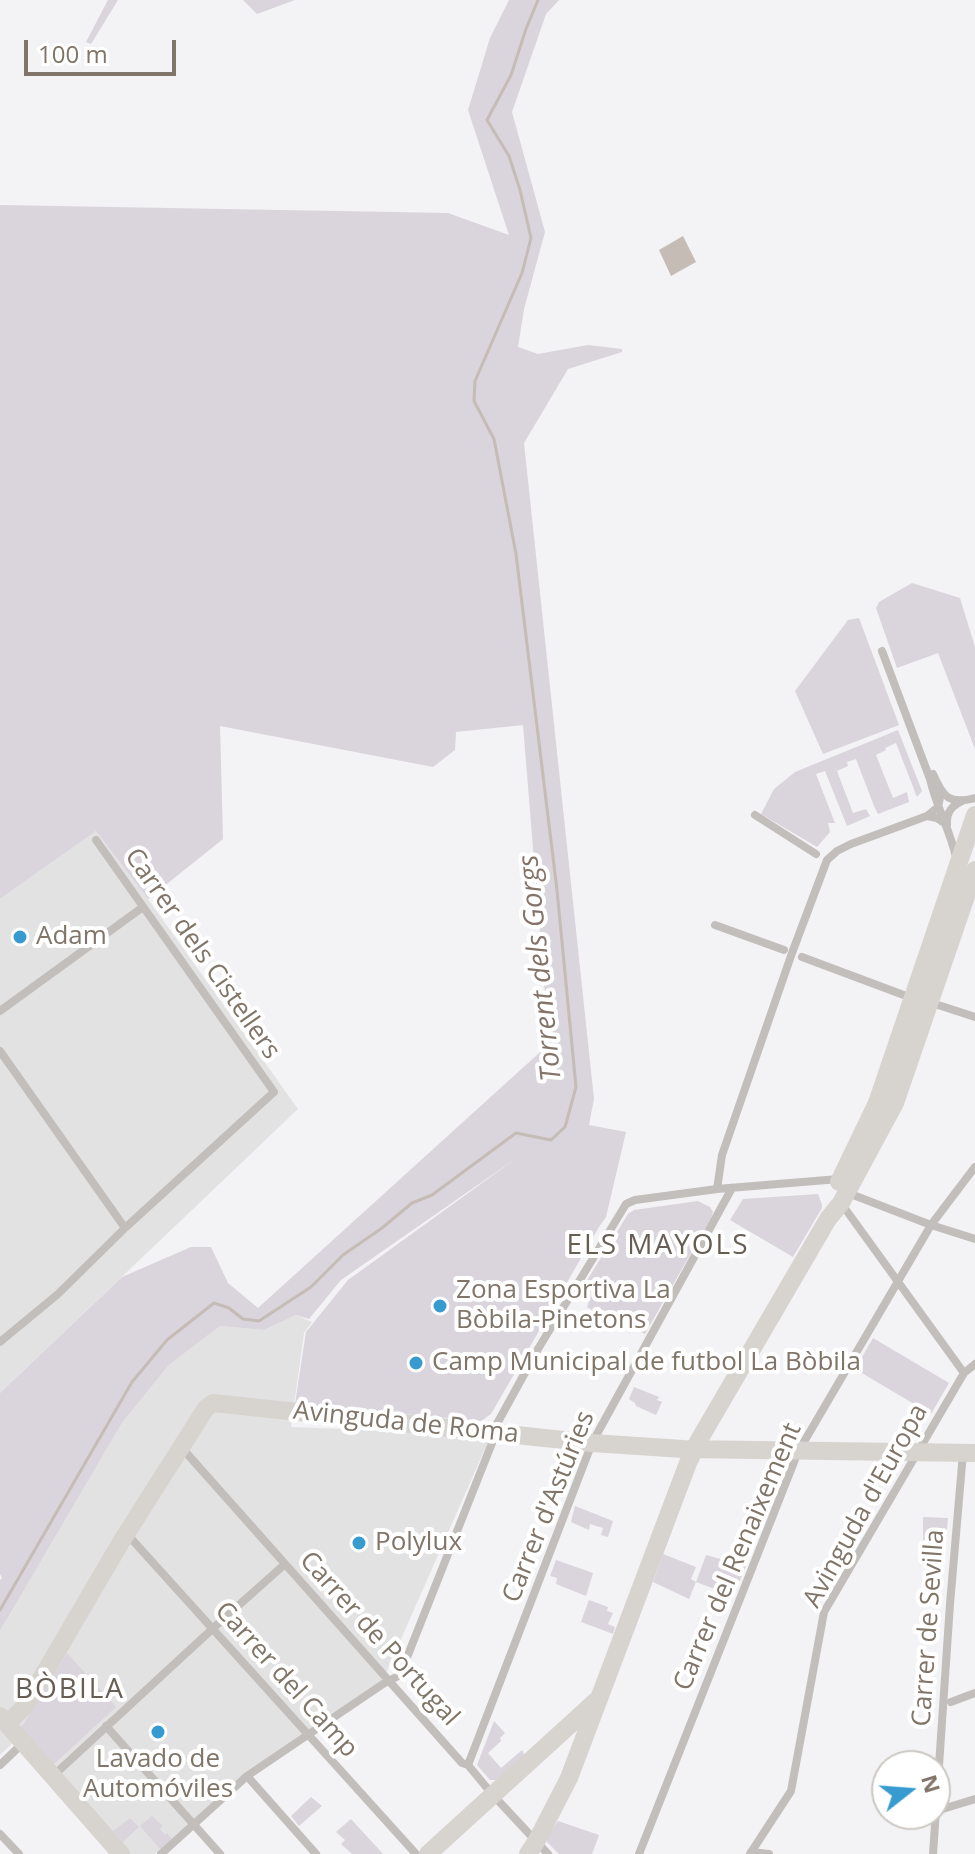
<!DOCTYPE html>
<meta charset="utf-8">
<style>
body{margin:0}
#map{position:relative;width:975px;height:1854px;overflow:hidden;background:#f3f2f5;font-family:"Open Sans",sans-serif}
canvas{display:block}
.north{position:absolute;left:871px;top:1750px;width:80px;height:80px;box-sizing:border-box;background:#fff;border:2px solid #ccc8c3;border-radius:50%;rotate:73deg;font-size:22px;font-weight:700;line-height:32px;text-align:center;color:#807568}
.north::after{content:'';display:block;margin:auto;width:28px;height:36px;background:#389bd0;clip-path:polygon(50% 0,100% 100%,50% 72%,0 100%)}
.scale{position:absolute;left:24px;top:40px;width:152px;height:36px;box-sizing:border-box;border:4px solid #807568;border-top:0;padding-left:10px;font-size:24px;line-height:28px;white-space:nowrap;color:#807568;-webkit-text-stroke:6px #fff;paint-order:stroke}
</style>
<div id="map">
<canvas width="975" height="1854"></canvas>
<div class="north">N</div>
<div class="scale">100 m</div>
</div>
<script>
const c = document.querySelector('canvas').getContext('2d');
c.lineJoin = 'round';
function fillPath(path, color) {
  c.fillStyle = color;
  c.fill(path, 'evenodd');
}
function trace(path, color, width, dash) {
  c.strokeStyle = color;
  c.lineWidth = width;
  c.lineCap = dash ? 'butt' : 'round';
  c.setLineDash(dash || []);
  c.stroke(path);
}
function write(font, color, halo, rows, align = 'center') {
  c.font = font + ' "Open Sans",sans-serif';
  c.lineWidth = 8;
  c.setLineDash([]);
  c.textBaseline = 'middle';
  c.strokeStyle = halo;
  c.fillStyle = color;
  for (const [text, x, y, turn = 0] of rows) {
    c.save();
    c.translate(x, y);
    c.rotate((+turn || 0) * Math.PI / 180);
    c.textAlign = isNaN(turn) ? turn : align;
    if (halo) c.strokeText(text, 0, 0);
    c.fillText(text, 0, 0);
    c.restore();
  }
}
const built = new Path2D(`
 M96 831 148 899 298 1109 0 1393V899Z
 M296 1315 312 1322 304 1333 291 1427 491 1435 383 1680 240 1777 155 1854H129L16 1740 0 1755V1631L122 1423 169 1365 220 1326 264 1330Z`);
const green = new Path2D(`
 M108 0H118L91 44 86 42Z
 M243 0H295L257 14Z
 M509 0H559L546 14 512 112 545 232 524 309 518 347 538 354 588 345 622 349V352L568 369 524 443 594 1099 589 1125 626 1132 606 1217 599 1227 491 1414 481 1421 295 1404 306 1332 348 1280 518 1157 341 1280 309 1319 296 1315 264 1330 220 1326 169 1365 122 1423 0 1631V1580L2 1578 0 1574V1393L122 1277 191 1247H211L228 1283 258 1308 549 1044 523 725 456 732 455 750 433 767 220 726 223 839 148 899 96 831 0 899V205L448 213 509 235 468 110 490 38Z
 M912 583 960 598 975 647V749L938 653 897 668 876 608 879 602Z
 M859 618 899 725 823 754 795 691 848 620Z
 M898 730 922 791 917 797 896 743 885 748 886 750 876 755 893 798 907 792 909 802 878 814 874 806 856 759 847 762 848 766 837 771 853 813 866 809 870 816 847 826 825 771 816 774 835 823H828L830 832 817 847 761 814 774 789 795 772Z
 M818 1194 822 1205V1208L793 1257 730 1220 743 1199Z
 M698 1201 710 1207 713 1212 711 1218 645 1334 633 1328 630 1333 587 1307 589 1301 578 1295 628 1214 634 1210Z
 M873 1338 949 1383 931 1414 855 1369Z
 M634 1387 659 1397 657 1400 662 1402 656 1415 636 1406 635 1403 629 1399Z
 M575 1506 613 1521 608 1537 601 1535 603 1528 590 1524 589 1530 571 1522Z
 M923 1517 948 1518 946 1541 923 1540Z
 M663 1554 696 1567 691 1579 696 1582 706 1555 746 1566 733 1596 696 1582 689 1599 653 1582Z
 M556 1560 593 1573 586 1596 556 1584 557 1578 550 1576Z
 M589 1600 608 1607 607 1611 613 1613 608 1624 615 1627 613 1634 581 1622Z
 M67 1653 116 1707 54 1764 21 1728Z
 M494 1721 505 1733 500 1738 501 1741 488 1753 501 1768 522 1750 525 1756 499 1780H490L477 1765Z
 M311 1797 322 1806 299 1826 291 1816Z
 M152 1816 163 1826 160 1829 165 1835 167 1833 172 1839 160 1849 140 1826Z
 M130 1818 139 1827 123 1842 113 1831Z
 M351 1819 383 1854H352L341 1844 345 1840 336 1832Z
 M558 1821 599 1835 592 1854H559L547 1842V1837Z`);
const water = new Path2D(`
 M683 236 696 262 671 276 659 250Z`);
const stream = new Path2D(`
 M0 1610 132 1382 167 1340 214 1303 229 1308 243 1319 259 1321 311 1287 343 1255 382 1228 412 1203 432 1195 516 1133 551 1140 565 1127 576 1087 557 890 516 554 494 439 474 401 475 381 522 273 531 238 520 190 509 156 487 120 511 75 526 29 538 0`);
const street = new Path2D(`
 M882 651 930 779C936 806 950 830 956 857
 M933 774C943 797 949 805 975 798
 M755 815 816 854
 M927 816 937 818 947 825C946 813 951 806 962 801
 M715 925 784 950
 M802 957 909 997
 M929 1002 975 1017
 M0 1011 143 907
 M0 1051 125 1228
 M717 1189 722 1155 792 953 827 860 837 851 851 844 927 816 938 807 941 793
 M848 1193 931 1225 975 1239
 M841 1203 964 1373
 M0 1342 58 1294 125 1228 274 1092 96 840
 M493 1431 538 1349 626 1204 635 1200 717 1189 839 1179
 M182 1448 462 1763 468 1765 492 1794 548 1854
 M127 1534 416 1854
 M951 1702 975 1693
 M106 1726 220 1854
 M0 1765 22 1744
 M468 1765 592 1443 732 1188
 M54 1775 221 1621 285 1564
 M247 1776 316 1854
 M936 1811 975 1799
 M0 1834 19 1854
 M751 1852 769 1854
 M161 1854 247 1776 383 1684 400 1675 496 1433
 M639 1854 798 1452 931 1225 975 1167
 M750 1854 791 1791 824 1612 964 1373 975 1364
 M933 1854 950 1604 963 1453`);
const secondary = new Path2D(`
 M839 1182 877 1103 975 815
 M0 1716 121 1854
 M7 1724 25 1706 121 1542 206 1408 213 1403 592 1443 683 1449 975 1453
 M428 1854 596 1701
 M528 1854 536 1842 569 1778 688 1463 699 1440 828 1219 841 1203 895 1103 975 870`);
const markers = [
 [20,937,8,"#389bd0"],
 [440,1306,8,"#389bd0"],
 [416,1363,8,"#389bd0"],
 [359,1543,8,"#389bd0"],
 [158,1732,8,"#389bd0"]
];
const poiNames = [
 ["Adam",36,937],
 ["Zona Esportiva La",456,1291],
 ["Bòbila-Pinetons",456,1321],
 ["Camp Municipal de futbol La Bòbila",432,1363],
 ["Polylux",375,1543],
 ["Lavado de",158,1760,"center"],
 ["Automóviles",158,1790,"center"]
];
const streetNames = [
 ["Carrer dels Cistellers",202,954,55],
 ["Avinguda de Roma",406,1423,6],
 ["Avinguda d'Europa",866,1506,-61],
 ["Carrer d'Astúries",549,1507,-68],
 ["Carrer del Renaixement",738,1557,-67],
 ["Carrer de Sevilla",929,1628,-86],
 ["Carrer de Portugal",379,1639,48],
 ["Carrer del Camp",286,1680,48]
];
const waterNames = [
 ["Torrent dels Gorgs",541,968,-96]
];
const neighbourhoodNames = [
 ["ELS MAYOLS",658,1246],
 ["BÒBILA",70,1690]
];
fillPath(built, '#e3e2e3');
fillPath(green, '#dad4dc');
fillPath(water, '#c6bcb6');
trace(stream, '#c6bcb6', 3);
trace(street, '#c2bebb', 8);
trace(secondary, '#d7d4d0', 18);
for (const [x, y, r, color] of markers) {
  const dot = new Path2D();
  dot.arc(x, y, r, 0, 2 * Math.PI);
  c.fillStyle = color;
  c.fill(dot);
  trace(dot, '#fff', 3);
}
write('26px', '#807568', '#fff', poiNames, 'left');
write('26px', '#807568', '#fff', streetNames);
write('italic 28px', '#847369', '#fff', waterNames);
c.letterSpacing = '2px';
write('28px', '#665e55', '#fff', neighbourhoodNames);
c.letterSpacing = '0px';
</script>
